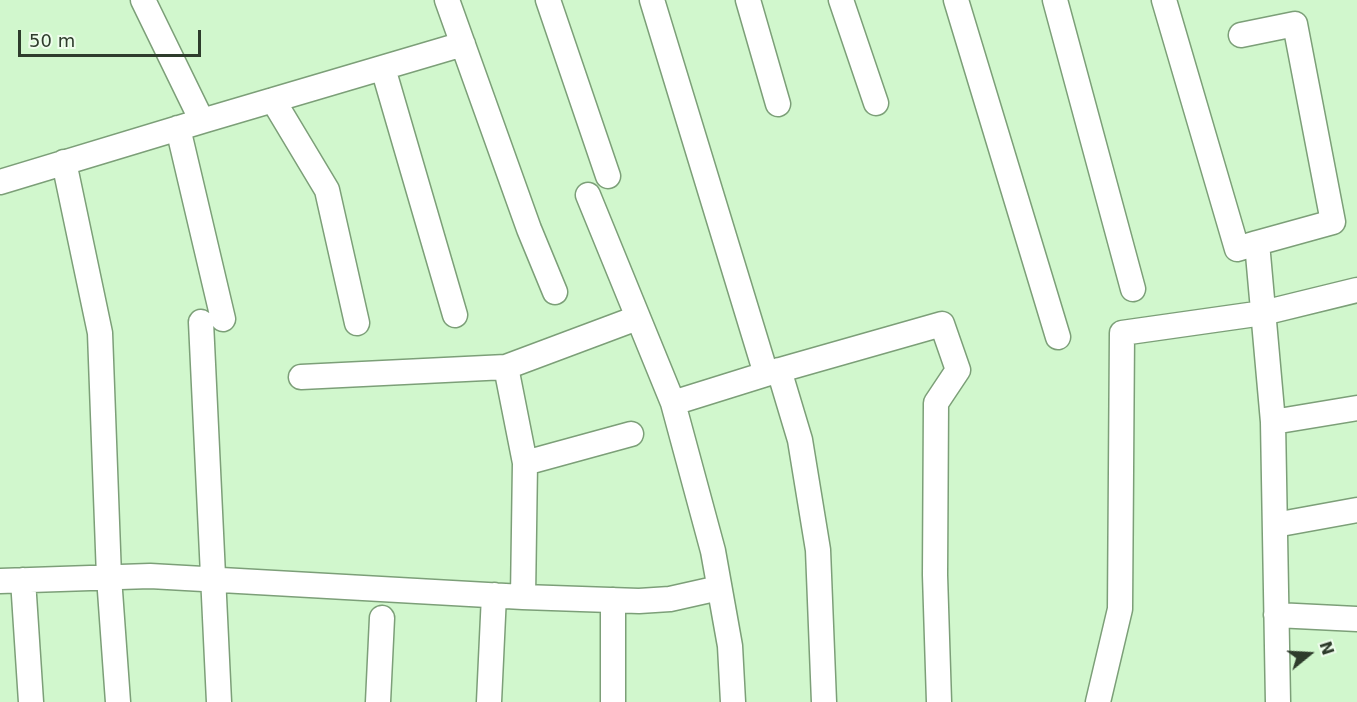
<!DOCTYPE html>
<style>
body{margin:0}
#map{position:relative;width:1357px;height:702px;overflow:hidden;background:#d1f7cd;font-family:"DejaVu Sans",sans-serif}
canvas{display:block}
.north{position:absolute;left:1279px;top:624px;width:60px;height:60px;-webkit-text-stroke:4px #eefdec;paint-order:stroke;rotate:72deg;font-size:16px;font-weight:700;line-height:24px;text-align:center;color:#2e3c2c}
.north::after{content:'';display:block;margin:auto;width:21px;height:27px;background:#2e3c2c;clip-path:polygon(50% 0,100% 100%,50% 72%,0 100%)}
.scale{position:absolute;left:18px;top:30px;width:183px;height:27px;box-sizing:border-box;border:3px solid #2e3c2c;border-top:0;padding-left:8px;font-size:18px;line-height:21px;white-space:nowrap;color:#2e3c2c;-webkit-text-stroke:4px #eefdec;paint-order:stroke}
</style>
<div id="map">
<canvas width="1357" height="702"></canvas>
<div class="north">N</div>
<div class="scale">50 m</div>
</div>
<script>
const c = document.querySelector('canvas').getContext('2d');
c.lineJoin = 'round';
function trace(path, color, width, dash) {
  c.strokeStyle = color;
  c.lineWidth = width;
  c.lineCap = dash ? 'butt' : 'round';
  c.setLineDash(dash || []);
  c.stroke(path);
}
const minor = new Path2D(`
 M447 0 529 229 555 292
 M548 0 608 176
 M652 0 766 374
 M748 0 778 104
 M841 0 876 103
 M956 0 1058 337
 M1055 0 1133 289
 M1164 0 1237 249 1257 243 1273 422 1278 702
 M1241 35 1295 24 1333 222 1257 243
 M383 68 455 315
 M273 100 327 190 357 323
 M202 121 463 44
 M178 128 223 319
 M64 162 100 333 109 577 118 702
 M0 182 202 121 143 0
 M588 195 673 403 713 551 730 646 733 702
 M201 322 219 702
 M506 367 525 463 523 597
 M779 370 800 440 818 550 824 702
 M301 377 506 367 637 318
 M673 403 766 374 942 324 958 370 936 403 935 575 939 702
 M1273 422 1357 408
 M525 463 631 434
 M1275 525 1357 510
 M23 580 31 702
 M0 581 150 576 523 597 639 601 670 599 719 588
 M613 600V702
 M1276 615 1357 619
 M378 702 382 618
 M489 702 494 595
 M1098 702 1120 609 1122 333 1263 313 1357 290`);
trace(minor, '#7c9f78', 27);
trace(minor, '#fff', 24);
</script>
